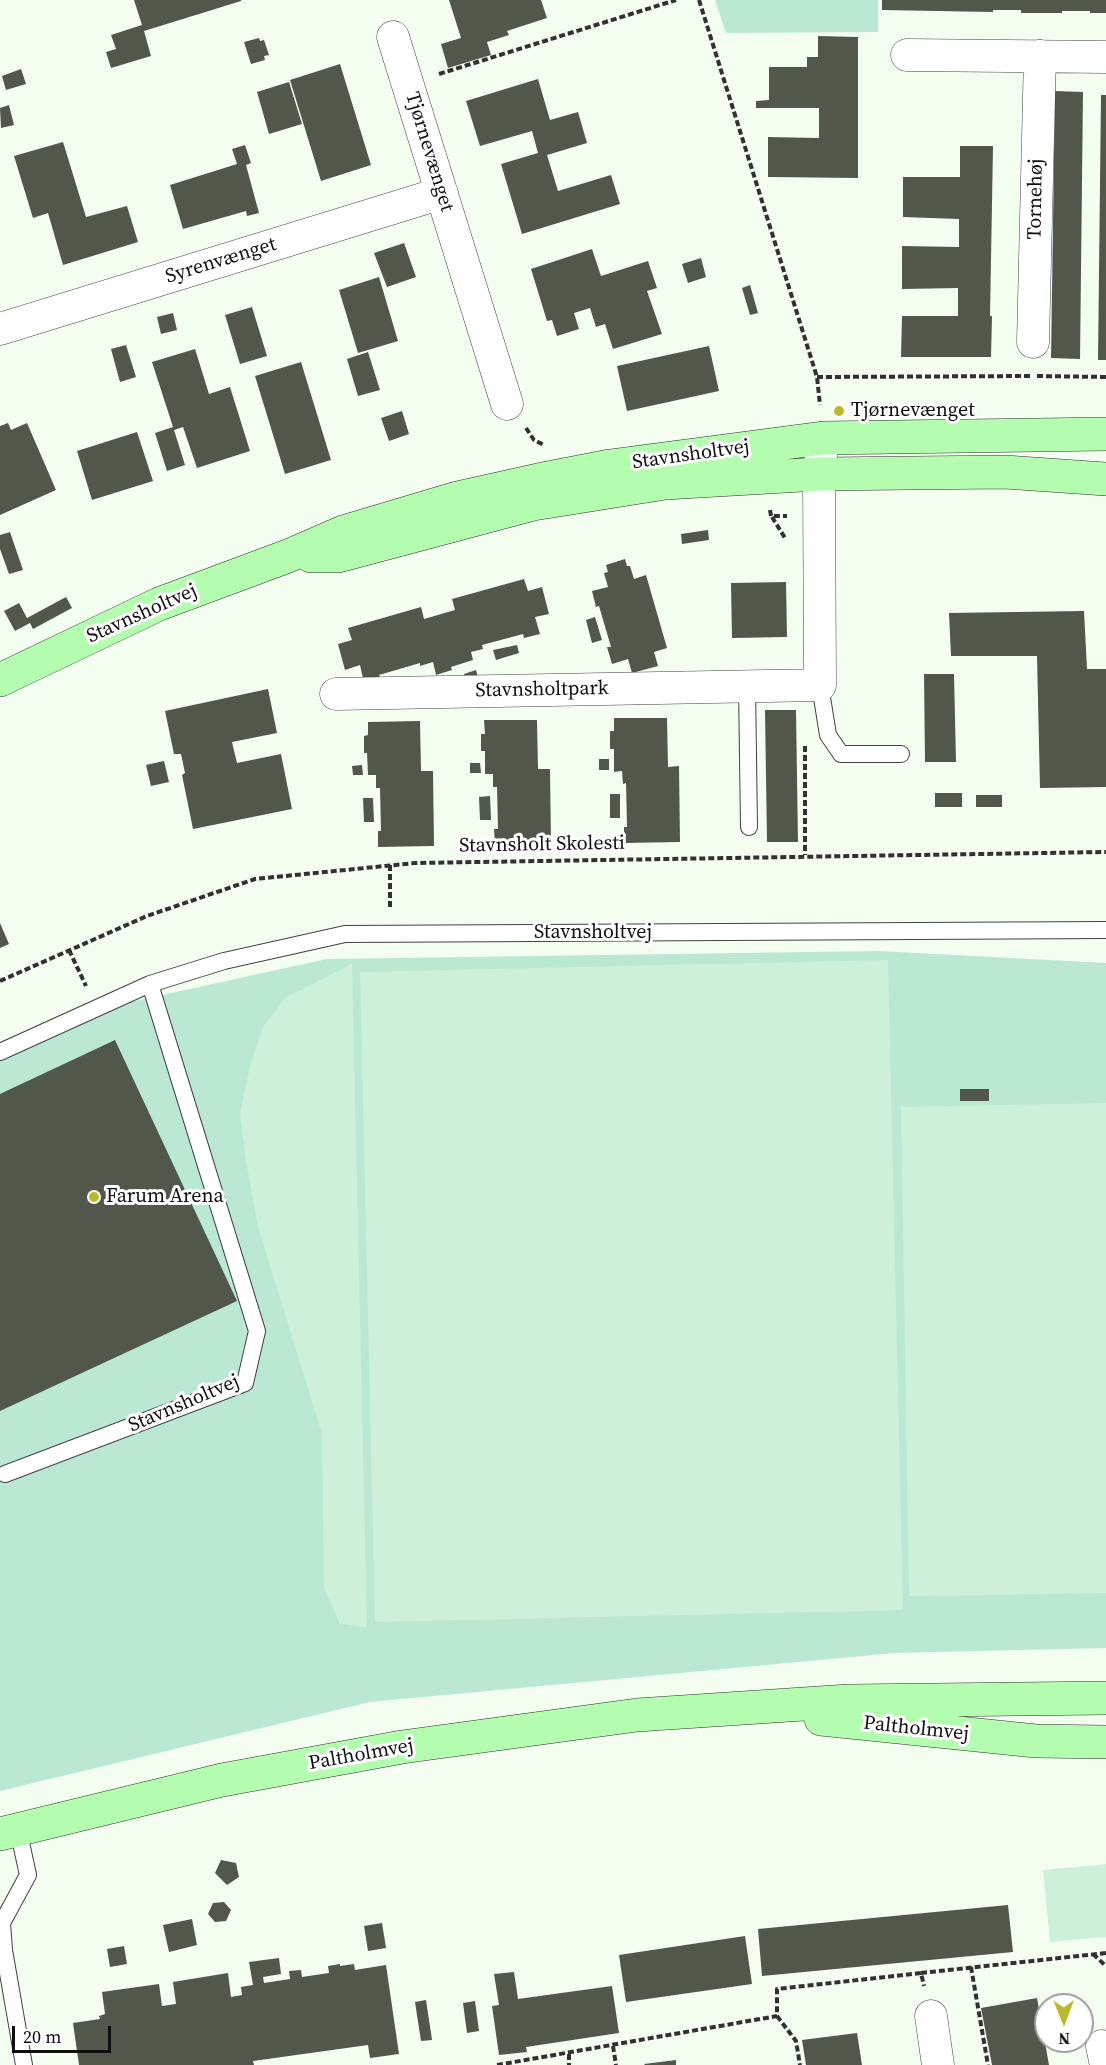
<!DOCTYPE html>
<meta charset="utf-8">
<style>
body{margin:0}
#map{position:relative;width:1106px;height:2065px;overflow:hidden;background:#f3fef1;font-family:"Source Serif 4",serif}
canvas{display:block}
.north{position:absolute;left:1034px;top:1993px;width:60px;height:60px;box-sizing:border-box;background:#fff;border:2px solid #9f9f9f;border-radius:50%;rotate:179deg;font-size:16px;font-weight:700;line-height:24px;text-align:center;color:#0f0f0f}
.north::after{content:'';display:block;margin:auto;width:21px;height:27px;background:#bab92b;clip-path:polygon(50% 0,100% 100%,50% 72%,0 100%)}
.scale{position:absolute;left:12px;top:2026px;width:99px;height:27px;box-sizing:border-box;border:3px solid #0f0f0f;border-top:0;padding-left:8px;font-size:18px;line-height:21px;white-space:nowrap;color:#0f0f0f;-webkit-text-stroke:4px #fff;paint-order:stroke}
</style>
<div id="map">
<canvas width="1106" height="2065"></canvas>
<div class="north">N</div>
<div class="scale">20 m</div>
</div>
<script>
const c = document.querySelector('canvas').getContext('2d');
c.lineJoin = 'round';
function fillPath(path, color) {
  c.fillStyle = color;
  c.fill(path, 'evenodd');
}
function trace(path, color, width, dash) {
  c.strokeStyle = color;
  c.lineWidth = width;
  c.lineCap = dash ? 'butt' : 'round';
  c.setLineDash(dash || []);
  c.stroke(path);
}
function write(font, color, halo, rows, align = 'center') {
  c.font = font + ' "Source Serif 4",serif';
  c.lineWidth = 6;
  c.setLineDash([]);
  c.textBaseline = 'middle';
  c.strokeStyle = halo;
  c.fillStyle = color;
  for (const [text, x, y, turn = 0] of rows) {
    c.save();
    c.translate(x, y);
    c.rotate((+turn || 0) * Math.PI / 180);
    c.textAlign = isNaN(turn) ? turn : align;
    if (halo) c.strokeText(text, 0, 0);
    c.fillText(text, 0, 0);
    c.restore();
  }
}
const green = new Path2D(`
 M715 0H878V32L726 33Z
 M879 951 1106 963V1648L895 1653 370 1702 0 1791V1054L130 1002 327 959Z`);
const pitch = new Path2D(`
 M888 960 903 1610 375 1622 360 972Z
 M352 964 367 1627 340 1624 324 1588 322 1434 258 1227 246 1161 240 1114 250 1066 263 1027 285 998Z
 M1106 1103V1593L909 1596 901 1107Z
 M1106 1864V1937L1050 1942 1043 1870Z`);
const building = new Path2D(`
 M134 0H241V1L144 31 151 56 111 68 106 52 116 49 111 35 142 25Z
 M449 0H541L547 18 507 31 509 35 487 42 491 55 448 68 441 44 461 38Z
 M882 0H1106V13H1090V11H1062V13H1021V10H993V12L882 10Z
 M818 36 858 37V178L768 177V137L819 138V108H756V101L769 100V67H807V57H818Z
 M259 38 260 41 264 40 269 55 264 56 265 60 251 64 244 42Z
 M340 64 371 165 321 181 290 80Z
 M21 69 26 84 6 90 2 76Z
 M538 79 550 120 578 112 587 143 547 155 558 191 611 175 620 204 522 234 501 164 538 153 532 131 480 146 466 101Z
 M289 82 302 124 269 134 257 92Z
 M1055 91 1083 92 1080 359 1051 358Z
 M1101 95H1106V360H1098Z
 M9 105 14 125 1 128 0 108Z
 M63 142 86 217 127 206 138 242 63 265 48 213 33 218 14 156Z
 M245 145 251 163 246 165 259 213 247 216 246 211 183 229 170 185 237 164 232 149Z
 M960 146H993L990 316H992L991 357H901L902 316H958V288L902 289V246L959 247V219L903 217V177H960Z
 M404 243 416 277 387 287 374 253Z
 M592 249 601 276 648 261 657 288 647 291 662 334 613 349 605 324 596 327 590 308 574 313 579 329 557 336 552 320 547 321 531 269Z
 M701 258 706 277 688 283 682 264Z
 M379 277 398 341 358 353 339 290Z
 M750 285 758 313 750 315 742 288Z
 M252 307 267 356 240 364 225 315Z
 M173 313 177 330 161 334 157 317Z
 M126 345 136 377 120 382 111 349Z
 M709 346 719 391 627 411 617 366Z
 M195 349 209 394 230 387 250 451 197 468 183 427 174 430 185 465 167 471 155 433 173 427 152 362Z
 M368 352 380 390 358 396 347 359Z
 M301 362 331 460 285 474 255 376Z
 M402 411 409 434 389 441 381 418Z
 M8 423 11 430 27 423 56 490 0 515V426Z
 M137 432 153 481 92 500 77 451Z
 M708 530 709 540 682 544 681 534Z
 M10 532 23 570 9 574 0 549V535Z
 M625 559 627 566H630L634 579 646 575 667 648 654 652 658 666 632 673 628 659 612 664 607 647H611L599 606 596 607 592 591 608 587 604 573 608 572 606 565Z
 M524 579 528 591 542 587 549 614 535 617 540 634 524 638 523 634 482 645 483 649 471 652 473 660 451 667 452 670 436 675 433 662 420 666V663L379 675 380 678 364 683 360 665 345 670 338 644 352 640 348 628 421 607 424 619 455 610 452 599Z
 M786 582 787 637 732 638 731 583Z
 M66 597 72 608 33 629 30 623 15 631 4 611 19 603 27 618Z
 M1084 611 1087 669H1106V787L1040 788 1037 656H951L949 613Z
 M595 617 602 640 592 643 586 620Z
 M517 645 519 653 496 660 493 650Z
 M476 670 478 677 466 681 464 674Z
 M924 674H954L956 762H925Z
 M268 689 277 733 232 742 237 763 281 754 292 809 193 829 182 775 185 773 181 754H174L165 711Z
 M765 710H796L798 842H767Z
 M614 718H667L668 767 679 766 680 842 624 843V827H627L626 783 623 784 622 771 614 772V749H610V731H614Z
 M484 720H537L538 769H550L551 844 495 845 494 829H498L497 787H493V774H485V751H481V734H485Z
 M420 721 421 771H433L434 846 378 847V831H381L380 788H376V775H368L367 753H364V736L368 735V722Z
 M599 759H609V770H599Z
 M164 761 169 782 151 786 146 765Z
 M470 763H480L481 773H470Z
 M362 765 363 775H353L352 766Z
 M935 793H962V807H935Z
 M610 794H620V818H610Z
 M976 795H1002V807H976Z
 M490 796 491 820H480L479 797Z
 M363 798H373L374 822H364Z
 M0 923 9 944 0 948Z
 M115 1040 237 1301 0 1411V1094Z
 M960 1089H989V1101H960Z
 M221 1860 236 1863 239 1877 227 1885 215 1873Z
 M224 1902 231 1910 226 1921 215 1922 208 1914 213 1903Z
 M1008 1905 1013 1952 762 1976 758 1929Z
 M192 1919 197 1945 169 1952 163 1925Z
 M382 1923 386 1948 368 1951 364 1926Z
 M745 1936 752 1984 626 2002 619 1955Z
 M124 1946 127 1964 110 1967 107 1949Z
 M279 1958 281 1974 263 1977 264 1983 290 1979 289 1971 301 1970 302 1977 329 1973 328 1966 340 1964V1966L354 1964 355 1970 386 1965 399 2054 370 2058 368 2045 253 2061 254 2065H79L73 2023 100 2019 99 2016 105 2014 102 1992 159 1984 162 2006 176 2004 173 1982 228 1973 231 1997 242 1995 241 1987 253 1985 249 1962Z
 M514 1972 518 1999 612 1986 619 2033 526 2047 527 2052 499 2055 492 2006 499 2005 494 1974Z
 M1037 1998 1049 2065H992L981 2008Z
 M426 2000 432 2040 421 2041 415 2002Z
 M475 2001 479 2031 467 2033 463 2003Z
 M857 2033 862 2065H806L802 2040Z
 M676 2060V2065H645L644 2064Z`);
const path = new Path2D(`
 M699 0 817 377 820 405
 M439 74 676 0
 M1037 376 1106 377
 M817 377 1030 376
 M526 428 534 440 544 445
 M770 510 771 516H787
 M772 517 785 538
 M805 746V855
 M390 865V910
 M69 950 86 986
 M0 981 147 916 255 879 415 863 1106 852
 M1093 1954 1106 1966
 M971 1967 988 2065
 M921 1973 1106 1953
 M777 2016 796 2041 800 2065
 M613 2046 616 2065
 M569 2054V2065
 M497 2065 777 2016V1989L921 1973 924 1986`);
const lane = new Path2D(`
 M820 685 828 735 841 754H901
 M747 686 749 827
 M0 1052 150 984 224 961 345 934 1106 930
 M5 1474 245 1383 257 1331 150 984
 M18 1829 28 1875 2 1923 4 1950 24 2065`);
const street = new Path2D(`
 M393 37 507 404
 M907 55 1106 57
 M0 329 442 193
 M1033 342 1040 56
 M336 694 820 685 819 474 823 438
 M931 2016 938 2065
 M1102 2046 1106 2065`);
const secondary = new Path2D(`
 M311 556H338L533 504 665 483 819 474 1005 472 1106 479
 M0 680 159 604 288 556 343 532 457 498 538 480 610 466 823 438 1106 434
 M821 1719 1036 1741 1106 1742
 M0 1834 222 1780 402 1747 637 1715 849 1701 1106 1698`);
const markers = [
 [839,411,6,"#bab92b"],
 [94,1197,6,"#bab92b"]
];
const streetNames = [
 ["Tjørnevænget",429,152,73],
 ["Tornehøj",1036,199,-89],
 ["Syrenvænget",221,261,-17],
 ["Stavnsholtvej",691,455,-8],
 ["Stavnsholtvej",142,614,-24],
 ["Stavnsholtpark",542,690,-1],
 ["Stavnsholt Skolesti",542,845,-1],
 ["Stavnsholtvej",593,933],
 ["Stavnsholtvej",184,1404,-23],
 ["Paltholmvej",916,1729,6],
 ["Paltholmvej",361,1755,-10]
];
const poiNames = [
 ["Tjørnevænget",851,411],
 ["Farum Arena",106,1197]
];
fillPath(green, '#bbe8d3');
fillPath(pitch, '#cdf0da');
fillPath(building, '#52574b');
trace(lane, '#424242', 18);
trace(street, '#424242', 33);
trace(secondary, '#313131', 34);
trace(path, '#313131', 4, [6, 3]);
trace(lane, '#fff', 16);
trace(street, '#fff', 32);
trace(secondary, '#b4fcaf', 33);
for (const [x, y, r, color] of markers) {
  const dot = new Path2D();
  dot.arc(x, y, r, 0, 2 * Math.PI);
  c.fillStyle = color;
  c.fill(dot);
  trace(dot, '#fff', 2);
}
write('20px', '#0f0f0f', '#fff', streetNames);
write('20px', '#0f0f0f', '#fff', poiNames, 'left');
</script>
